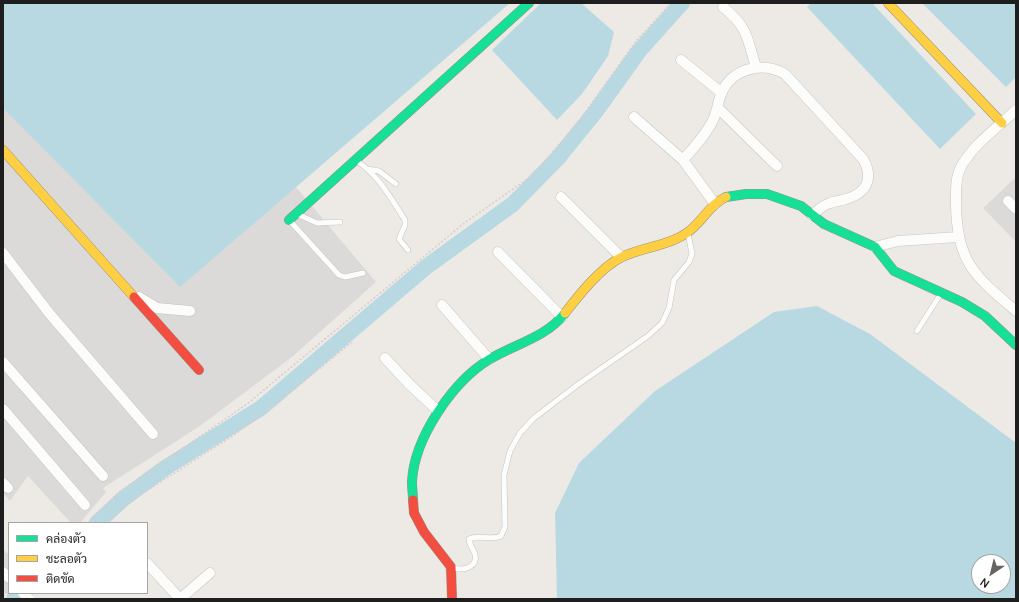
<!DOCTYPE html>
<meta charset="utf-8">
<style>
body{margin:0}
#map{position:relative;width:1019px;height:602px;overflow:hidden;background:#edeae6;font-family:Manrope,Sarabun,sans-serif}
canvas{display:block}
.frame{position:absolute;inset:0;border:4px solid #1e1e1e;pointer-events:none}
.legend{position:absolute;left:8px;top:522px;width:140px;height:72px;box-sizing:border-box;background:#fff;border:1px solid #a5a5a5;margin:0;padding:5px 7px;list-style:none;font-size:12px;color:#1e1e1e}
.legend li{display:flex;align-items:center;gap:8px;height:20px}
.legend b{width:20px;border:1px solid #a5a5a5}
.north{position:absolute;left:971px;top:554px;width:40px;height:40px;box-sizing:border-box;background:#fff;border:1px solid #a5a5a5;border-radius:50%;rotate:215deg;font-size:11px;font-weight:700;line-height:16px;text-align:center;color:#1e1e1e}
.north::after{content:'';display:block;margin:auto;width:14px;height:18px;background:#666564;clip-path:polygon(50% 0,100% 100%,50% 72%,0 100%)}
</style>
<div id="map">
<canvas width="1019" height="602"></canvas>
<div class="frame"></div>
<ul class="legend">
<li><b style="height:5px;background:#16e098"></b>คล่องตัว</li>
<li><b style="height:5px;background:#ffcf43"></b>ชะลอตัว</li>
<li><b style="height:5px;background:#f24e42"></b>ติดขัด</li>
</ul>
<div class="north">N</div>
</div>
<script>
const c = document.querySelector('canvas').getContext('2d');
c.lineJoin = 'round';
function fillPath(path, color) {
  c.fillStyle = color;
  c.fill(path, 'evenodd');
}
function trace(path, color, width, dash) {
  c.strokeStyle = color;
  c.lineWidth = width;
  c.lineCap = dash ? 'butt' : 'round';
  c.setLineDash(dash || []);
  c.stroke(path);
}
const residential = new Path2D(`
 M3 71 285 174 376 282 292 357 200 426 103 488 106 492 80 523H71L28 476 10 501 3 493Z
 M1016 177V242L983 208Z
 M3 549 9 555V591L3 594Z`);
const water = new Path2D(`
 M3 3H510L180 287 3 108Z
 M541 3H581L614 32 608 56 582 94 557 120 492 50Z
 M811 3H872L976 114 940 149 807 7Z
 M922 3H1016V77L1006 87Z
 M817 306 870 334 1016 443V599H557L555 513 579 463 655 391 774 312ZM979 562H1003V586H979Z`);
const river = new Path2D(`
 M97 523 123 499 165 468 261 408 426 267 513 204 558 158 596 111 639 51 682 3
 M14 599 21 593`);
const path = new Path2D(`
 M88 523 119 492 247 404 463 224 533 175 576 125 637 40 671 3
 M106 523 126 504 231 437 272 407 351 343 337 329
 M3 596 9 591`);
const lane = new Path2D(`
 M357 161C379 176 390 197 405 220V225L399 239 408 250
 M368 169 379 171 396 184
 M297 214 317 223 340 222
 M290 221 339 275 345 277 363 273
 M917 331 940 295
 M454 568C464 571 478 567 475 554 473 548 469 545 469 539 479 534 491 541 501 536L505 527 504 475 510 451 520 433 534 418 580 383 648 336 662 323 669 308 674 280 689 262 692 254 688 233`);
const street = new Path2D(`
 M723 7C748 27 747 38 756 67
 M681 60 722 93
 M718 108 777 166
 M1016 110C997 128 971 146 960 169 955 180 956 194 956 205 957 263 975 276 1016 311
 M634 117 683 160 715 204
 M683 160C694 147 707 134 714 118 717 111 718 102 721 94 732 68 762 61 785 74L863 159C874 178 867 193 846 199 841 201 835 201 830 203 823 205 818 210 812 215
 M561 197 621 257
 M1008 201 1016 209
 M875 247 898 241 958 237
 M498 252 562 317
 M3 253 49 313 153 434
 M139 297 157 308 190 311
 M442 305 489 359
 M385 358 409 384 438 411
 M3 362 103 476
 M3 409 85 505
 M3 483 8 488
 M147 563 180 599 210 573
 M3 572 9 578`);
const fast = new Path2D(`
 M726 197 746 194H767L801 206 824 224 875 247 894 271 962 302 985 316 1016 345
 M289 220 529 3
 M413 500C413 494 412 488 412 482 414 438 453 381 490 359 515 344 547 337 565 313`);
const slow = new Path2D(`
 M888 3 1002 123
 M3 150 134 297
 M565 313C579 295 601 267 622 257 642 247 669 246 688 232 702 222 710 204 726 197`);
const jam = new Path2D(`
 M134 297 199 370
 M413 500 414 513 424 532 451 567 452 599`);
const streetBridge = new Path2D(`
 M23 593 29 599`);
fillPath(residential, '#dcdad8');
fillPath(water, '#b8d9e2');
trace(river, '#b8d9e2', 16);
trace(lane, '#c5c4c2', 6);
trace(street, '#c5c4c2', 11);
trace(fast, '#96967e', 10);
trace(slow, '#96967e', 10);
trace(jam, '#96967e', 10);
trace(path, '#dbcbc9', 1.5, [2, 2]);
trace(lane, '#fcfcfb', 5);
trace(street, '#fcfcfb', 10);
trace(fast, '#16e098', 9);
trace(slow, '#ffcf43', 9);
trace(jam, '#f24e42', 9);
trace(streetBridge, '#c5c4c2', 11, []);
trace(streetBridge, '#fcfcfb', 10);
</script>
